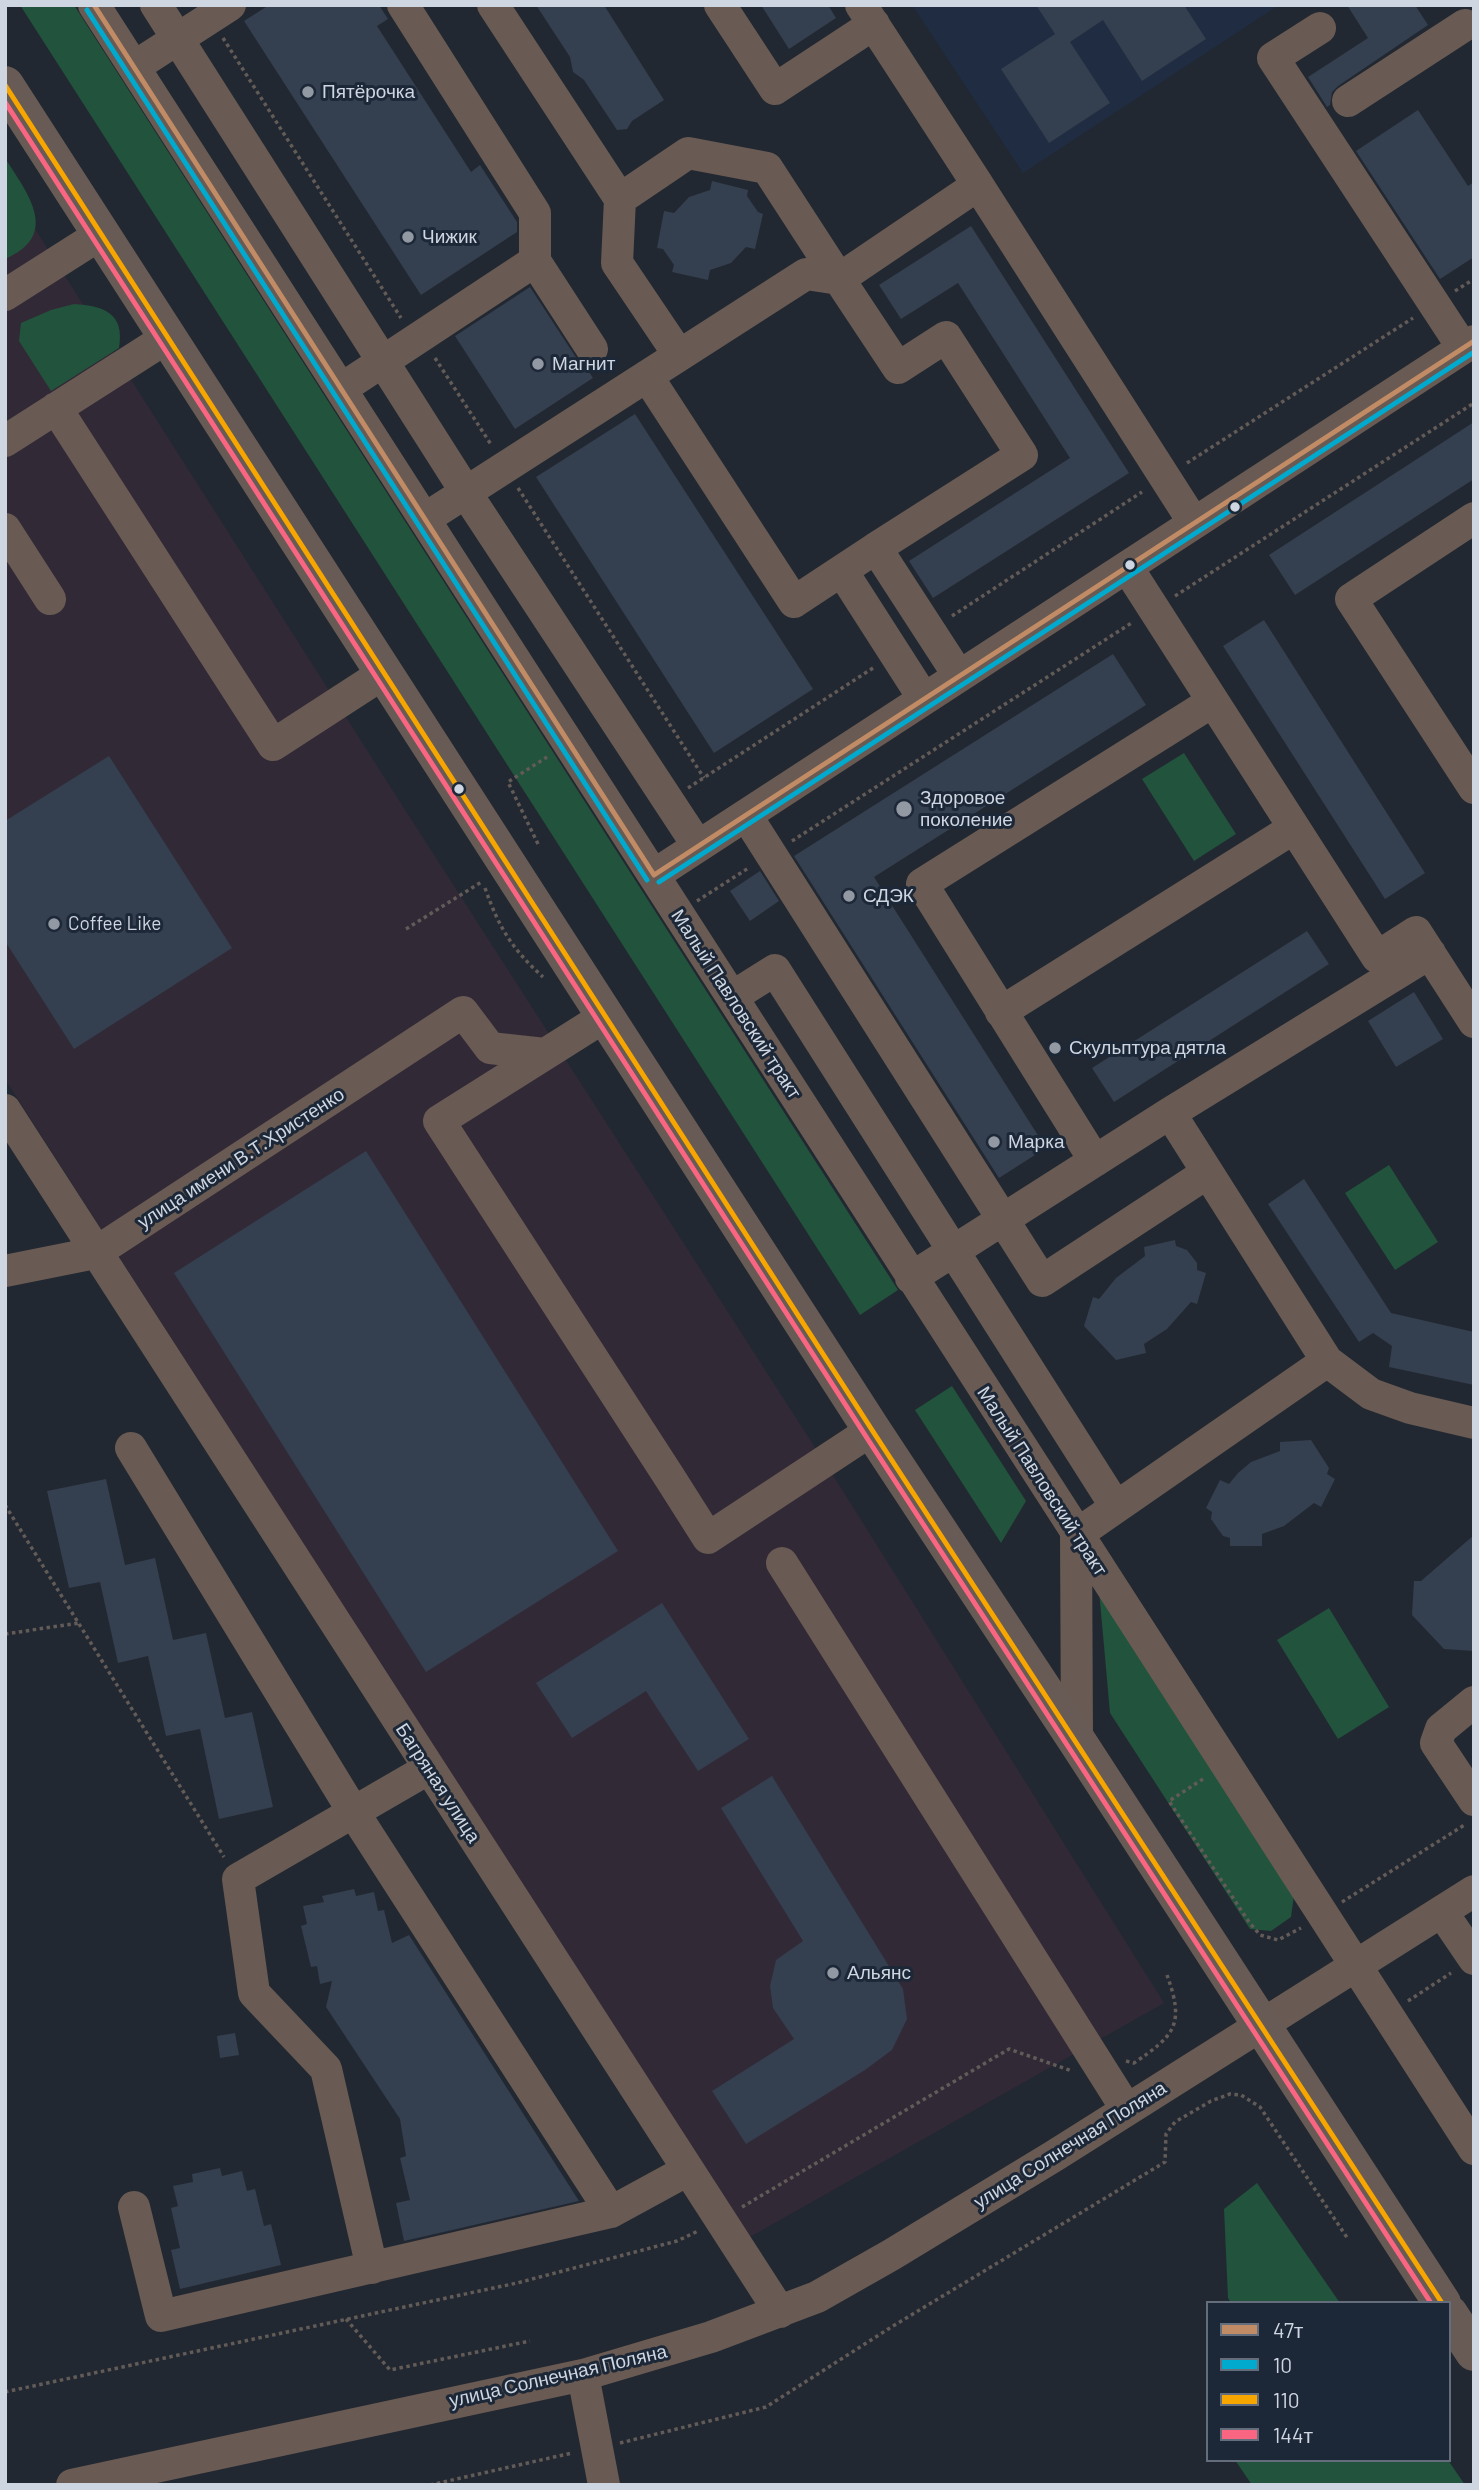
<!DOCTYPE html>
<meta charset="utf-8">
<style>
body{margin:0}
#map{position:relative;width:1479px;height:2490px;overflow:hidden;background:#222831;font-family:Barlow,sans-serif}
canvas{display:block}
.frame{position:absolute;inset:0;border:7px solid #ced6e1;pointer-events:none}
.legend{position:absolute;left:1206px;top:2301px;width:245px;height:161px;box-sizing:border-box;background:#1c2737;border:2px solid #636d7b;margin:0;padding:9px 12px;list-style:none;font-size:21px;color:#ced6e1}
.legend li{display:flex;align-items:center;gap:14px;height:35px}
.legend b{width:35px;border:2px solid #636d7b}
</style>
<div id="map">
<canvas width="1479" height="2490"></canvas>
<div class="frame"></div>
<ul class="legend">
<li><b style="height:9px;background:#c18c65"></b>47т</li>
<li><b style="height:9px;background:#00a9ce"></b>10</li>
<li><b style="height:9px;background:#f7a600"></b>110</li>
<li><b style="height:9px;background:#fa6682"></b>144т</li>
</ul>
</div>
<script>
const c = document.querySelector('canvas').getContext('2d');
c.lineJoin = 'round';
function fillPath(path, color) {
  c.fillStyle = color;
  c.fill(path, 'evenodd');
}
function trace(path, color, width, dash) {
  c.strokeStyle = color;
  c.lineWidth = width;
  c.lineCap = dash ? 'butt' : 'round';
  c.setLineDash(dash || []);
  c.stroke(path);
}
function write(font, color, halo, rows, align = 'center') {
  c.font = font + ' Barlow,sans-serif';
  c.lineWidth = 6;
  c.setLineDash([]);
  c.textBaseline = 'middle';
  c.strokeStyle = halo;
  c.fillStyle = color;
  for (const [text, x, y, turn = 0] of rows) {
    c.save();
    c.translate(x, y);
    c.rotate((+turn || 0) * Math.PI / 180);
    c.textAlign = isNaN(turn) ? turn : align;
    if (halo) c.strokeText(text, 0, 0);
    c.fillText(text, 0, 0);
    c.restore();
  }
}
const commercial = new Path2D(`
 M5 182 398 799 839 1485 1164 2003 748 2238 5 1079Z`);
const built = new Path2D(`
 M912 5H1279L1023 173Z`);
const green = new Path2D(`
 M20 5H74L898 1290 860 1315Z
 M5 158C28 194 61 235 5 259Z
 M74 304C104 306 125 313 119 348L51 391 19 341 21 323 51 310Z
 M1184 753 1236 834 1194 861 1142 779Z
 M1389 1165 1438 1242 1395 1270 1345 1193Z
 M952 1386 1026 1501 1001 1543 915 1410Z
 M1099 1590 1294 1895 1291 1917 1271 1931 1250 1929 1110 1713Z
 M1329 1608 1389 1707 1338 1739 1277 1640Z
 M1257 2183 1340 2303H1231L1228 2298 1224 2209Z
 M1235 2460H1448L1465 2485H1252Z`);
const building = new Path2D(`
 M269 5H379L388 19 377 26 471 172 480 165 517 222V232L421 295 244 21Z
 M536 5H604L664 100 632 121 627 129 617 130 584 80 573 72 570 57Z
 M761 5H828L836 18 789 49Z
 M1036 5H1184L1206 39 1142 81 1103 20 1070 42 1110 103 1049 143 1001 69 1055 34Z
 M1347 5H1415L1428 25 1338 86 1332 92 1330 105 1327 107 1308 77 1368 38Z
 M1418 110 1468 186 1474 182V257L1440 279 1356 151Z
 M712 181 748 190 747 196 758 212 763 214 755 249 746 247 731 263 710 270 708 280 672 272 674 265 663 249 657 248 664 211 674 213 689 197 710 190Z
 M971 226 1129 473 933 598 909 561 1070 458 958 283 901 319 879 285Z
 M530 287 577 359 585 366 593 378 515 429 455 336Z
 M635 414 813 689 714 753 536 477Z
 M1474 422V479L1295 595 1269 555Z
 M1264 620 1425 873 1385 899 1223 646Z
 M1113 654 1146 705 874 877 1046 1148 999 1178 794 856Z
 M109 756 232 948 74 1049 5 941V821Z
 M760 871 779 901 750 921 730 891Z
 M1307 931 1329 964 1114 1102 1092 1068Z
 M1414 992 1443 1039 1396 1067 1368 1021Z
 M366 1151 618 1551 426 1672 174 1273Z
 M1304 1179 1391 1313 1474 1332V1385L1389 1367 1392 1346 1373 1333 1359 1342 1268 1204Z
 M1175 1240 1176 1246 1187 1250 1197 1263V1270L1206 1273 1197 1304 1191 1302 1167 1329 1144 1344 1146 1353 1116 1360 1084 1326 1093 1297 1099 1299 1116 1278 1145 1256 1144 1247Z
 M1311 1440 1329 1468 1327 1474 1335 1479 1321 1507 1314 1503 1284 1526 1262 1534V1546H1230V1538L1223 1536 1211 1519 1212 1512 1206 1508 1220 1480 1229 1484 1238 1473 1251 1462 1280 1451V1442Z
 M106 1479 125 1565 155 1558 173 1640 206 1633 225 1718 252 1712 273 1807 219 1819 200 1729 166 1736 148 1656 118 1663 100 1582 69 1588 47 1491Z
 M1474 1535V1651L1444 1649 1412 1615 1414 1581H1421Z
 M662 1603 749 1739 698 1771 646 1691 572 1738 536 1683Z
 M772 1776 903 1989 907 2019 892 2050 865 2070 746 2144 712 2091 794 2039 773 2008 770 1986 776 1960 803 1941 721 1808Z
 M354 1889 356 1896 374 1892 378 1911 384 1910 392 1943 409 1935 579 2201 404 2241 396 2203 410 2200 400 2158 406 2156 400 2119 326 2007 332 1981 320 1984 317 1966 311 1967 301 1926 307 1924 303 1906 324 1902 322 1896Z
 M235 2033 239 2055 220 2058 217 2036Z
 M220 2168 222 2176 242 2171 247 2191 255 2189 264 2226 271 2224 281 2265 180 2289 171 2250 180 2248 171 2208 178 2206 173 2186 193 2182 192 2174Z`);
const path = new Path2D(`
 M223 38 401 318
 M1455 291 1474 279
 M435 358 492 446
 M1187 463 1413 318
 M518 488 704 778
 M1175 596 1474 403
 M952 616 1142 492
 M688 788 873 668
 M792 841 1133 622
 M538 844 508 782 547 757
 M485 888C499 928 512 949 543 977
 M697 901 750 867
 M406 929 483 881
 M5 1505 224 1857
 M5 1634 79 1623
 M1203 1779 1169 1801 1249 1922 1260 1935 1278 1940 1301 1928
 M1342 1902 1466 1824
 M1408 2001 1451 1973
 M1126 2061 1134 2063C1175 2035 1185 2025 1167 1975
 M742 2207 1009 2049 1072 2071
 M346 2319 390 2370 530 2341
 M5 2392 517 2283 677 2241 698 2231
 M620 2443 766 2407 893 2326 1165 2162 1166 2134 1175 2122 1211 2101 1230 2094 1241 2095 1260 2107 1348 2239
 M430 2485 572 2453`);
const minor = new Path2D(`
 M94 5C555 719 1009 1437 1474 2149
 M156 5 457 478
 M403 5 535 213V261
 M493 5 620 199 688 153 767 168 839 279
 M720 5 775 89 874 24
 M861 5 978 185
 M1320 28 1273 58 1463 348
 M134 67 230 5
 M1348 101 1465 25
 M620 199 617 263 679 355
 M5 295 101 234
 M647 376 794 602 876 548
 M341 389 535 261 592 349
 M56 408 273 745 384 673
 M5 441 168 337
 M466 493 698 846
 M426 518 806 274 839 279
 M1474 518 1351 599 1474 788
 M5 529 50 599
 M1127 567 1377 957 1416 932 1474 1022
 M842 571 924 699
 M959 676 876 548 1022 455 946 337 898 368 839 279 978 185 1194 523
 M746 815 1042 1281 1207 1173
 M654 875 1474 341
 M732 997 775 970 1116 1507
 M1001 1012 1294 828
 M604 1017 439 1121 670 1478 708 1538 872 1430
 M5 1110 780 2312
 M1170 1113 1327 1361 1371 1394 1410 1408 1474 1423
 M1095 1161 922 884 1212 702
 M5 1271 95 1253 463 1012 490 1048 545 1054
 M911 1278 1170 1113 1430 953
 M131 1448 354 1813 611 2212
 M1076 1535 1327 1361
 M1076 1535 1077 1741
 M782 1563 1127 2110
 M1474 1702 1441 1729 1436 1743 1474 1800
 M1442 1912 1474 1959
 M134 2207 161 2316 611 2212 688 2170
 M372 2268 326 2069 254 1993 238 1879 428 1769
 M583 2375 604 2485
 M72 2485 583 2375 711 2337 817 2297 891 2255 1054 2156 1474 1891`);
const major = new Path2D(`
 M5 85 872 1430 1077 1741 1442 2303
 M1449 2314 1474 2352`);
const bus1 = new Path2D(`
 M94 5 654 875
 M654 875 1474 341`);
const bus2 = new Path2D(`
 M87 10 647 880
 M659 882 1474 352`);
const bus3 = new Path2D(`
 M5 85 872 1430 1442 2303`);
const bus4 = new Path2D(`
 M5 102 865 1435 1431 2303`);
const markers = [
 [308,92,7,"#9299a3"],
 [408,237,7,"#9299a3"],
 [538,364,7,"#9299a3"],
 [1235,507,6,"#ced6e1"],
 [1130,565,6,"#ced6e1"],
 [459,789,6,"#ced6e1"],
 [904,809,9,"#9299a3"],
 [849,896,7,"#9299a3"],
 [54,924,7,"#9299a3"],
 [1055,1048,7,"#9299a3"],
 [994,1142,7,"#9299a3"],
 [833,1973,7,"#9299a3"]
];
const poiNames = [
 ["Пятёрочка",322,92],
 ["Чижик",422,237],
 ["Магнит",552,364],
 ["Здоровое",920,798],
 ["поколение",920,820],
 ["СДЭК",863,896],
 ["Coffee Like",68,924],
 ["Скульптура дятла",1069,1048],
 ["Марка",1008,1142],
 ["Альянс",847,1973]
];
const streetNames = [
 ["Малый Павловский тракт",736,1004,57],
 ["улица имени В.Т.Христенко",241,1158,-33],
 ["Малый Павловский тракт",1042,1481,57],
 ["Багряная улица",438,1783,57],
 ["улица Солнечная Поляна",1070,2145,-32],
 ["улица Солнечная Поляна",558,2376,-13]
];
fillPath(commercial, '#322937');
fillPath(built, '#1f2c41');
fillPath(green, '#22533c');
fillPath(building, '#343f4f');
trace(path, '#625b58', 3.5, [3.5, 3.5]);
trace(minor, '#695b53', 32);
trace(major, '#685b55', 38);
trace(bus1, '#c18c65', 5);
trace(bus2, '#00a9ce', 5);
trace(bus3, '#f7a600', 5);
trace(bus4, '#fa6682', 5);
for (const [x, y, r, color] of markers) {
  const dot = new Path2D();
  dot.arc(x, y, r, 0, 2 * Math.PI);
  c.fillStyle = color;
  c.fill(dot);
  trace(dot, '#1c2737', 2.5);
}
write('19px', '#ced6e1', '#1c2737', poiNames, 'left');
write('19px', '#ced6e1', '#1c2737', streetNames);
</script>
